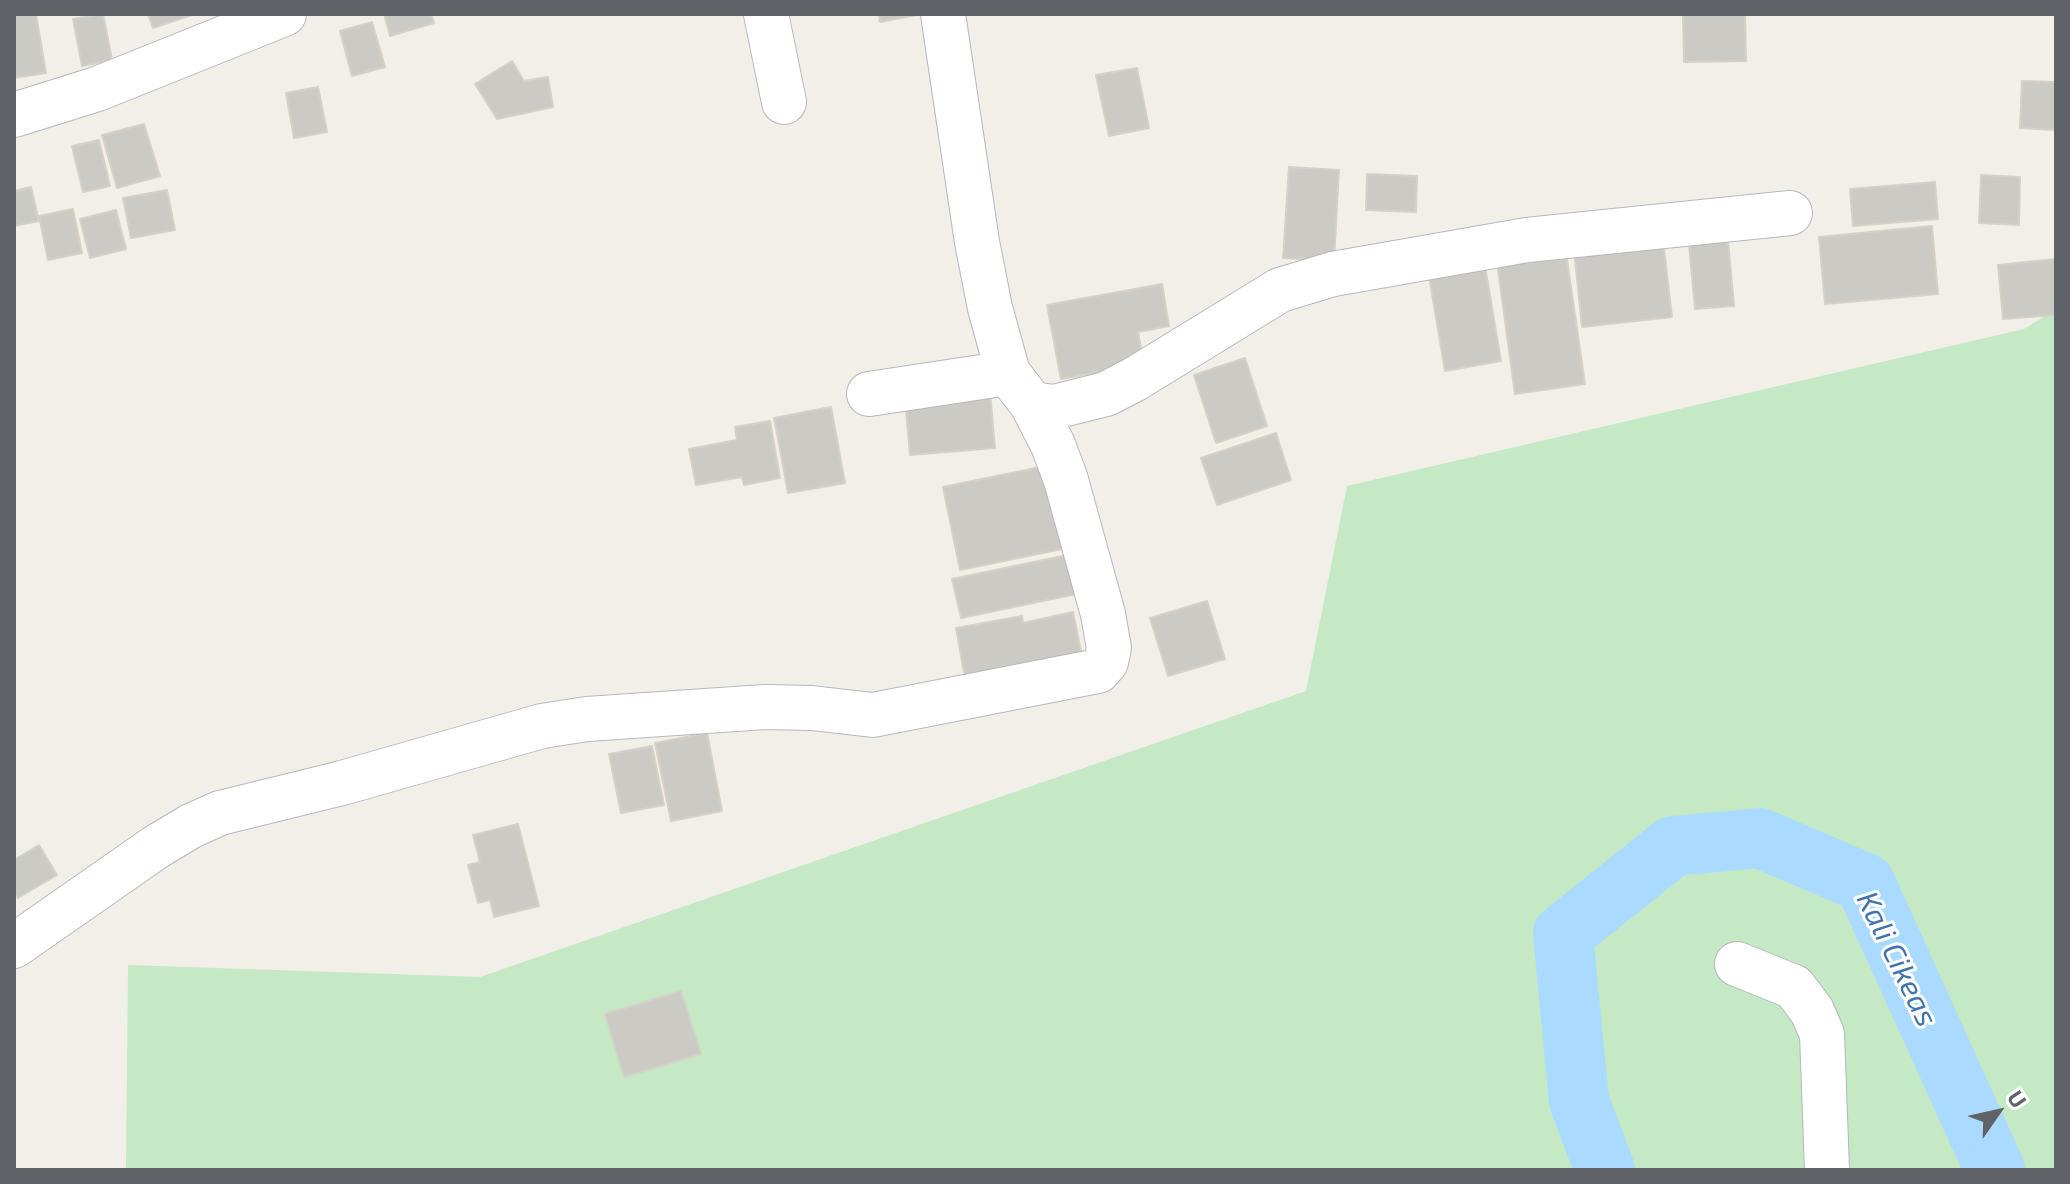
<!DOCTYPE html>
<style>
body{margin:0}
#map{position:relative;width:2070px;height:1184px;overflow:hidden;background:#f1efe8;font-family:"Exo 2",sans-serif}
canvas{display:block}
.frame{position:absolute;inset:0;border:16px solid #5f6368;pointer-events:none}
.north{position:absolute;left:1958px;top:1072px;width:80px;height:80px;-webkit-text-stroke:6px #fff;paint-order:stroke;rotate:56deg;font-size:22px;font-weight:700;line-height:32px;text-align:center;color:#5f6368}
.north::after{content:'';display:block;margin:auto;width:28px;height:36px;background:#5f6368;clip-path:polygon(50% 0,100% 100%,50% 72%,0 100%)}
</style>
<div id="map">
<canvas width="2070" height="1184"></canvas>
<div class="frame"></div>
<div class="north">U</div>
</div>
<script>
const c = document.querySelector('canvas').getContext('2d');
c.lineJoin = 'round';
function fillPath(path, color) {
  c.fillStyle = color;
  c.fill(path, 'evenodd');
}
function trace(path, color, width, dash) {
  c.strokeStyle = color;
  c.lineWidth = width;
  c.lineCap = dash ? 'butt' : 'round';
  c.setLineDash(dash || []);
  c.stroke(path);
}
function write(font, color, halo, rows, align = 'center') {
  c.font = font + ' "Exo 2",sans-serif';
  c.lineWidth = 6;
  c.setLineDash([]);
  c.textBaseline = 'middle';
  c.strokeStyle = halo;
  c.fillStyle = color;
  for (const [text, x, y, turn = 0] of rows) {
    c.save();
    c.translate(x, y);
    c.rotate((+turn || 0) * Math.PI / 180);
    c.textAlign = isNaN(turn) ? turn : align;
    if (halo) c.strokeText(text, 0, 0);
    c.fillText(text, 0, 0);
    c.restore();
  }
}
const green = new Path2D(`
 M2056 309V1170H126L128 965 480 977 1306 691 1347 486 2024 329Z`);
const river = new Path2D(`
 M1605 1170 1579 1101 1563 934 1673 846 1760 838 1865 883 1995 1170`);
const building = new Path2D(`
 M14 14H36L46 73 14 78Z
 M103 14 112 60 82 66 73 19Z
 M148 14H195L153 28Z
 M384 14H431L434 23 390 36Z
 M879 14H922L880 22Z
 M1683 14H1745L1746 61 1684 62Z
 M372 22 385 67 352 76 340 31Z
 M512 61 524 81 548 77 553 107 497 119 475 84Z
 M1137 68 1149 128 1109 136 1096 75Z
 M2022 81 2056 82V130L2020 128Z
 M318 87 327 132 294 138 286 93Z
 M144 124 160 176 117 188 102 135Z
 M99 140 110 186 83 192 72 146Z
 M1289 167 1339 170 1334 261 1283 258Z
 M1367 174 1417 176 1416 212 1366 210Z
 M1981 175 2020 177 2019 225 1979 223Z
 M1935 182 1938 219 1853 226 1850 189Z
 M31 187 39 221 14 226V191Z
 M167 190 175 230 131 238 123 198Z
 M73 209 82 253 48 260 39 216Z
 M116 210 126 249 90 258 80 219Z
 M1932 226 1938 294 1825 304 1819 237Z
 M1663 240 1672 317 1582 327 1574 250Z
 M1728 240 1734 306 1695 309 1689 244Z
 M1566 253 1585 384 1515 394 1497 262Z
 M2056 259V315L2003 319 1998 265Z
 M1485 266 1501 361 1445 371 1429 276Z
 M1162 284 1169 326 1138 332 1144 364 1061 379 1047 305Z
 M1245 358 1267 426 1216 443 1194 375Z
 M990 392 995 448 910 455 905 399Z
 M831 407 845 483 788 493 774 418Z
 M770 421 780 478 744 485 742 477 696 485 689 449 737 440 735 427Z
 M1276 433 1291 480 1217 505 1201 458Z
 M1055 464 1072 547 960 570 943 487Z
 M1077 553 1086 592 961 618 952 579Z
 M1207 601 1225 659 1168 676 1150 618Z
 M1073 612 1083 661 966 683 956 628 1022 616 1023 623Z
 M707 733 722 811 671 821 655 743Z
 M652 746 664 805 621 813 609 754Z
 M518 824 539 906 494 917 490 900 478 903 468 865 480 862 473 835Z
 M39 845 57 875 18 898 14 891V860Z
 M681 991 701 1054 624 1077 605 1014Z`);
const minor = new Path2D(`
 M766 14 784 102
 M14 115 97 89 284 14
 M869 394 1008 373
 M1032 404 1054 407 1106 394 1135 379 1280 290 1333 274 1527 240 1790 213
 M14 946 156 847 191 826 220 813 342 783 542 726 587 719 765 707 812 708 873 715 1098 671 1106 662 1109 648 1103 614 1066 480 1053 445 1032 404 1008 373 990 308 977 242 943 14
 M1737 964 1794 987 1812 1011 1822 1034 1827 1170`);
const waterNames = [
 ["Kali Cikeas",1897,959,64]
];
fillPath(green, '#c5e8c5');
trace(river, '#aadaff', 60);
fillPath(building, '#cccac5');
trace(building, '#d6d1c6', 2);
trace(minor, '#b5b8bc', 46);
trace(minor, '#fff', 44);
write('italic 30px', '#4174aa', '#fff', waterNames);
</script>
